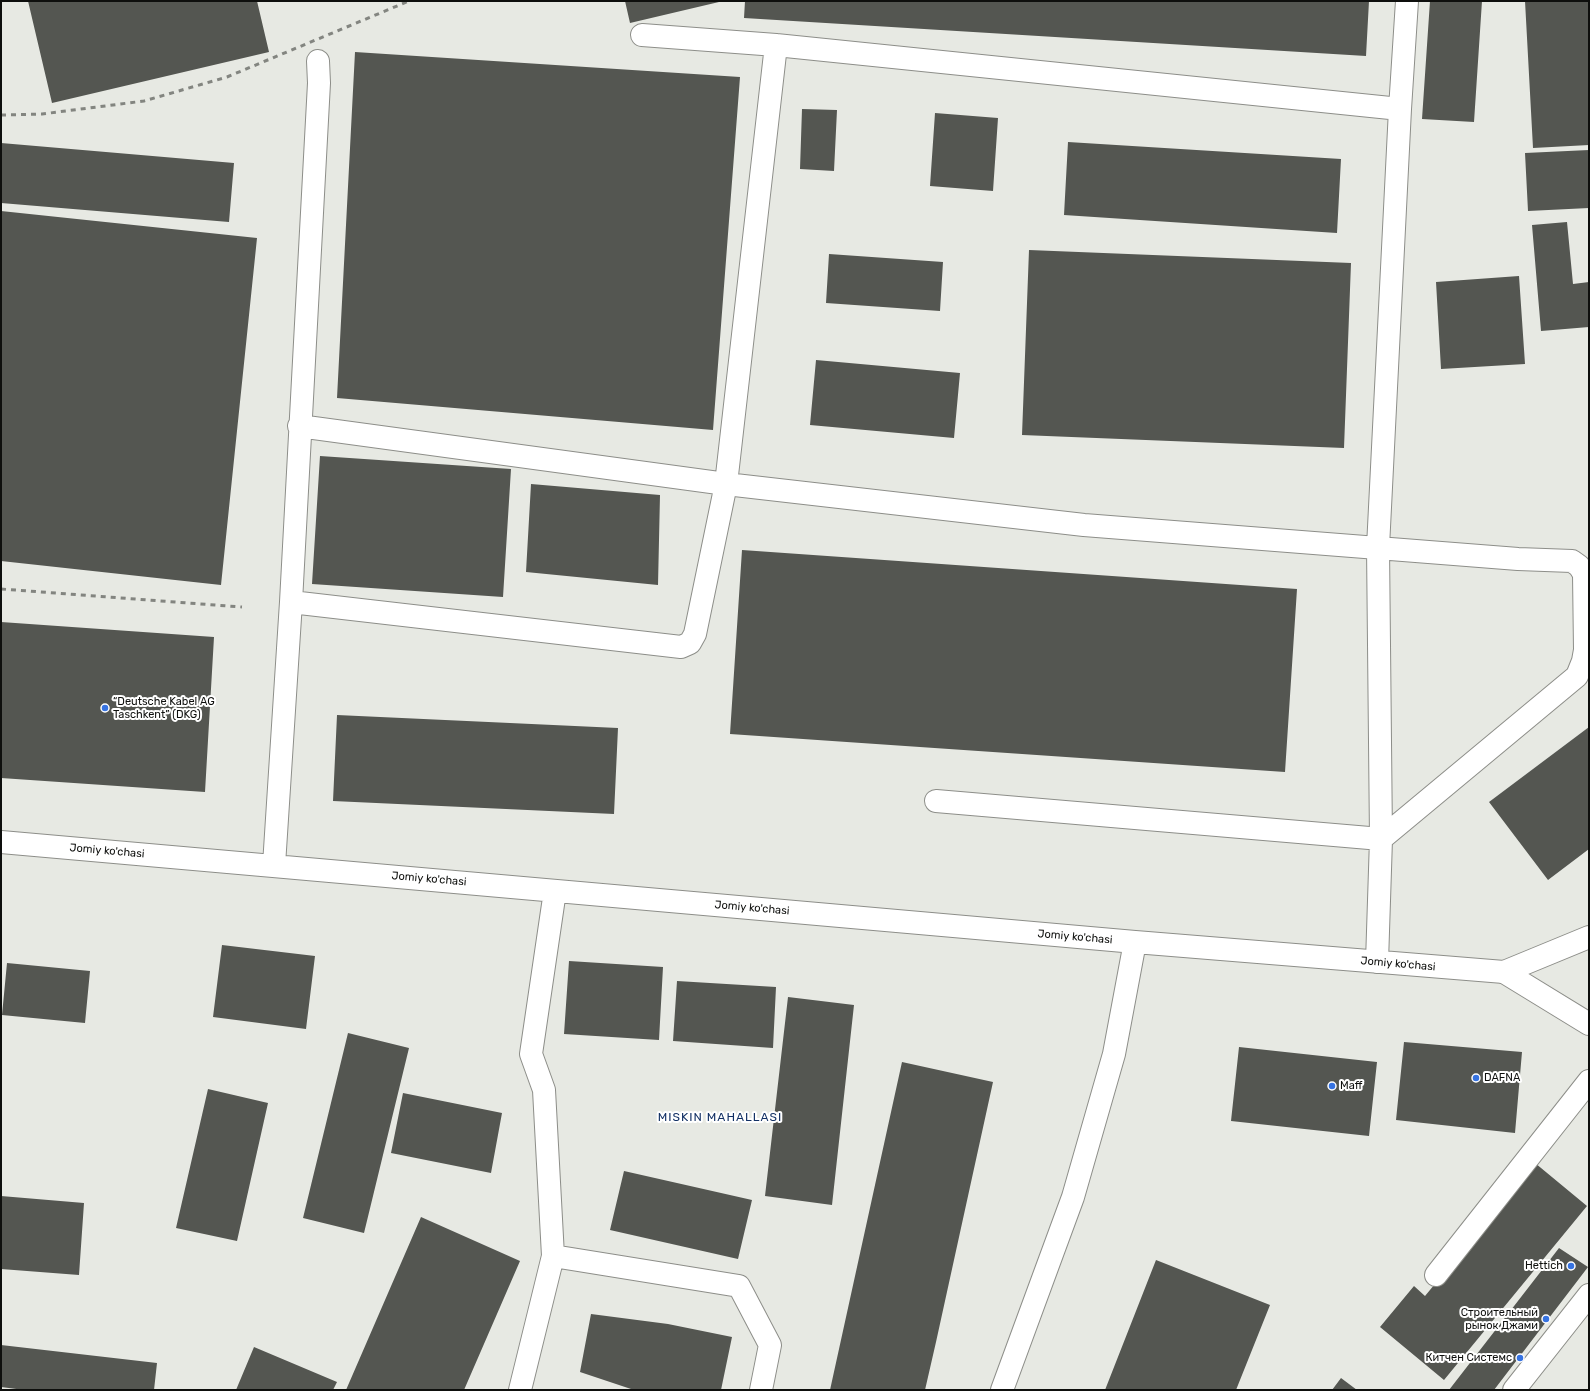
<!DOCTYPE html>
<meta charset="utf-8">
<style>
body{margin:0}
#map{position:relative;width:1590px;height:1391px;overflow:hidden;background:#e7e9e3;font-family:Rubik,sans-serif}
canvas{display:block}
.frame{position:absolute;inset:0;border:2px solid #0e0f0d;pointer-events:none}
</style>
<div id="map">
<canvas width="1590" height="1391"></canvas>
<div class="frame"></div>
</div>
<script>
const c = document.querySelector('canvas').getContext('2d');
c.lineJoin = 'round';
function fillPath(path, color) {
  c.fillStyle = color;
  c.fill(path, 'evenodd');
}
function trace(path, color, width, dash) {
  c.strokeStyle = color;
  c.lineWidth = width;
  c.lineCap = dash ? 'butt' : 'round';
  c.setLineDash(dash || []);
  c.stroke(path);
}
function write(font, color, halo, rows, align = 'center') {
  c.font = font + ' Rubik,sans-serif';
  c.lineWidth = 4;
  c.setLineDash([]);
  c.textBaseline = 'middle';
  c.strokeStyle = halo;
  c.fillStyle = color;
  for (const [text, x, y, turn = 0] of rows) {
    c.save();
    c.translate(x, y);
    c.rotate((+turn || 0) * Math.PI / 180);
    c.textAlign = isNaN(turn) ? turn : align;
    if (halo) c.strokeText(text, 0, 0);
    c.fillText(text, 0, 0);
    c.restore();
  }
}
const building = new Path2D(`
 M28 1H257L269 52 52 103Z
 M625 1H719V2L630 23Z
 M745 1H1369L1366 56 744 18Z
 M1430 1H1482L1474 122 1422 119Z
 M1525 1H1589V145L1533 148Z
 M355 52 740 77 713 430 337 398Z
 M802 109 837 110 834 171 800 169Z
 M935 113 998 118 993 191 930 186Z
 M1068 142 1341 159 1337 233 1064 215Z
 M1 143 234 163 229 222 1 203Z
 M1589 150V208L1528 211 1525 153Z
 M1 211 257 238 221 585 1 561Z
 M1567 222 1573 284 1589 282V327L1541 331 1532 225Z
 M1029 250 1351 263 1344 448 1022 435Z
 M829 254 943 262 940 311 826 303Z
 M1519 276 1525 364 1441 369 1436 282Z
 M816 360 960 373 954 438 810 425Z
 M320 456 511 469 503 597 312 584Z
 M531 484 660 495 658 585 526 572Z
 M742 550 1297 589 1285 772 730 734Z
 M1 622 214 637 205 792 1 778Z
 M337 715 618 728 614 814 333 801Z
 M1589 727V849L1548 880 1489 802Z
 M222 945 315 956 306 1029 213 1017Z
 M569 961 663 967 659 1040 564 1034Z
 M7 963 90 971 85 1023 2 1015Z
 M677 981 776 987 773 1048 673 1041Z
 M788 997 854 1005 832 1205 765 1196Z
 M348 1033 409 1048 364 1233 303 1218Z
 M1404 1042 1522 1052 1515 1133 1396 1120Z
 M1239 1047 1377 1062 1369 1136 1231 1121Z
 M902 1062 993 1082 936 1342 925 1390H830Z
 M208 1089 268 1103 237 1241 176 1228Z
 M403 1093 502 1113 491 1173 391 1153Z
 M1535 1163 1587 1206 1444 1380 1380 1327 1414 1286 1425 1296Z
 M624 1171 752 1200 738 1259 610 1230Z
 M1 1196 84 1203 79 1275 1 1269Z
 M421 1217 520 1261 464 1390H346Z
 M1559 1248 1588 1267 1494 1390H1449Z
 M1156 1260 1270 1305 1236 1390H1105Z
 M591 1314 668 1324 732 1337 721 1390H634L580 1372Z
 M1 1345 157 1363 154 1390H24L1 1387Z
 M254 1347 337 1382 333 1390H236Z
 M1341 1378 1357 1390H1332Z`);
const minor = new Path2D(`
 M642 35 776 45 1400 109 1378 547 1381 839 936 801
 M1400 109 1407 1
 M299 426 726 484 776 45
 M291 602 681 647 690 643 695 634 726 484 1084 525 1518 559 1572 561 1579 566 1584 574 1585 650 1583 661 1577 676 1381 839 1377 962
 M1 842 1135 942 1504 972
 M274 865 291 602 319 83 318 61
 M553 1256 739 1286 770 1345 761 1390
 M1436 1275 1589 1081
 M520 1390 553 1256 544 1090 531 1054 555 891
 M1002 1390 1073 1197 1114 1054 1135 942
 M1514 1390 1589 1295`);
const major = new Path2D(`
 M1504 972 1589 1024
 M1504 972 1589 937`);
const rail = new Path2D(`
 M1 115 42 114 144 101 227 77 409 1
 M1 589 242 607`);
const markers = [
 [105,708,4,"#3673e2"],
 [1476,1078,4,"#3673e2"],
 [1332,1086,4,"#3673e2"],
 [1571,1266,4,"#3673e2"],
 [1546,1319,4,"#3673e2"],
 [1520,1358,4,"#3673e2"]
];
const poiNames = [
 ["“Deutsche Kabel AG",113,702],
 ["Taschkent” (DKG)",113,715],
 ["DAFNA",1484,1078],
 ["Maff",1340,1086],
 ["Hettich",1563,1266,"right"],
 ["Строительный",1538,1313,"right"],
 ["рынок Джами",1538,1326,"right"],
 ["Китчен Системс",1512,1358,"right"]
];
const streetNames = [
 ["Jomiy ko'chasi",107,851,5],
 ["Jomiy ko'chasi",429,879,5],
 ["Jomiy ko'chasi",752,908,5],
 ["Jomiy ko'chasi",1075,937,5],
 ["Jomiy ko'chasi",1398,964,5]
];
const neighbourhoodNames = [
 ["MISKIN MAHALLASI",720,1118]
];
fillPath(building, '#545651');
trace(minor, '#8d8e89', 24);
trace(major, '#8d8e89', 24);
trace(minor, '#fff', 22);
trace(major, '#fff', 22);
trace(rail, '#838580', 3, [5, 5]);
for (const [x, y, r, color] of markers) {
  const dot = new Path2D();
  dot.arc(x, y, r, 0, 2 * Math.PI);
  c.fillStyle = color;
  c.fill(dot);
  trace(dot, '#fff', 1.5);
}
write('11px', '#0e0f0d', '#fff', poiNames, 'left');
write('11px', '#0e0f0d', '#fff', streetNames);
c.letterSpacing = '1px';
write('12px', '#123064', '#fff', neighbourhoodNames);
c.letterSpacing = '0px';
</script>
